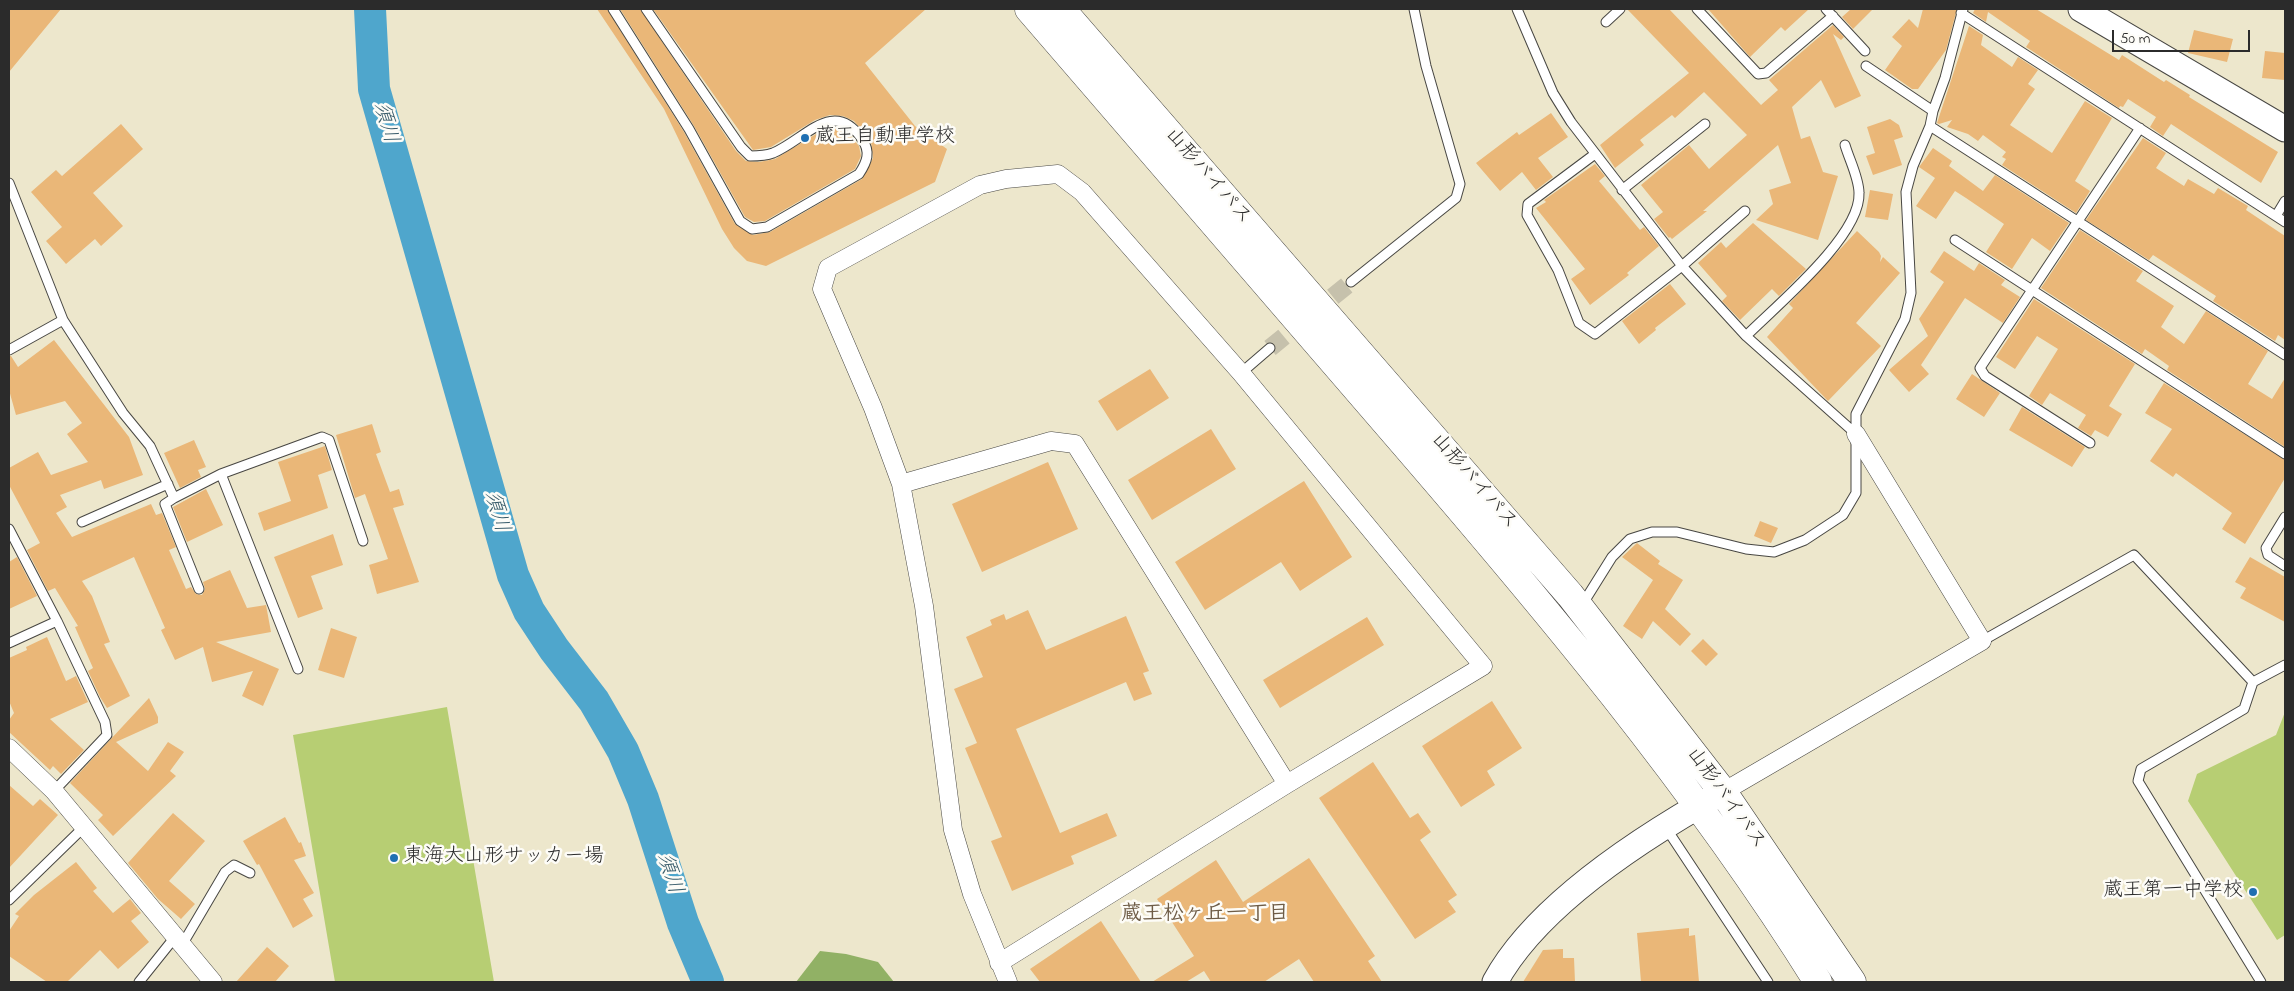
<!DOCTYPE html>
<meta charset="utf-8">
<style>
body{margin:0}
#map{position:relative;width:2294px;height:991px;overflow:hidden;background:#ede7cc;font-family:"Indie Flower",sans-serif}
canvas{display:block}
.frame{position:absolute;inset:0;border:10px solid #2b2b2b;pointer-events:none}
.scale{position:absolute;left:2112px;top:30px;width:138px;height:22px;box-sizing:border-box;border:2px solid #2b2b2b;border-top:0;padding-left:6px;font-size:15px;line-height:18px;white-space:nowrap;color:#2b2b2b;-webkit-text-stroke:4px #fdfcf7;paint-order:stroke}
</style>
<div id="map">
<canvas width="2294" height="991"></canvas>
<div class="frame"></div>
<div class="scale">50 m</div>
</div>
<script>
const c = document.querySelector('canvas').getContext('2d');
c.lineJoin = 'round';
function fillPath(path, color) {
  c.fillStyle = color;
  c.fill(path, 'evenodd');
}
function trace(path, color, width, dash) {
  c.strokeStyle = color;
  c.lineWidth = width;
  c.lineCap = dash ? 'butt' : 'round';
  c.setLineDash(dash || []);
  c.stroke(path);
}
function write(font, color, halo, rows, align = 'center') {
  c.font = font + ' "Indie Flower","Klee One",sans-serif';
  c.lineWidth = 5;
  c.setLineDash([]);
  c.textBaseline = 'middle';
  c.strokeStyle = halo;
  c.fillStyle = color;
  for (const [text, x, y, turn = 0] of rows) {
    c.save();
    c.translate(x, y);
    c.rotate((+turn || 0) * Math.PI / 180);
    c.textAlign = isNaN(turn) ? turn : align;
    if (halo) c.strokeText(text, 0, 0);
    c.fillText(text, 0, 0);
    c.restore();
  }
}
const green = new Path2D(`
 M447 707 494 982H335L293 735Z
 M2285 712V935L2277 940 2188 801 2197 774 2276 735Z`);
const forest = new Path2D(`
 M820 951 846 954 878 962 894 982H796Z`);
const river = new Path2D(`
 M370 9 374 89 513 575 529 611 554 649 594 701 623 751 643 799 683 923 708 982`);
const building = new Path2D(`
 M9 9H61L9 72Z
 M597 9H607L684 132 735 224 753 235 770 232 862 179 873 158 871 141 854 121 843 116 830 115 815 120 771 147 753 150 653 9H926L865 63 915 126 947 149 935 182 766 266 747 261 734 248 722 229 664 109Z
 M620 9H640L736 151 746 161 759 162 775 159 821 131 839 128 847 132 859 146 861 156 855 169 765 221 754 222 745 217 694 126Z
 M1627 9H1669L1761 105 1778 90 1769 80 1833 25 1844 37 1841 40 1833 34 1861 96 1835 108 1821 80 1792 107 1801 139 1810 136 1823 172 1838 176 1818 240 1756 220 1773 204 1769 190 1791 183 1778 145 1703 211H1707L1672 239 1670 237 1669 238 1654 219 1663 212 1641 185 1689 145 1709 169 1747 135 1704 92 1675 118 1672 115 1640 140 1644 145 1615 168 1600 145 1689 73Z
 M1708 9H1809L1785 31 1781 27 1750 57Z
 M1851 9H1873L1853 29 1842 17Z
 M1923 9H1957L1946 50 1918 89H1912L1885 70 1902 46 1892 37 1909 19 1918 28Z
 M1975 9H2036L2119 60 2122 55 2164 82 2166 80 2190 95 2189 97 2278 152 2261 183 2171 124 2163 136 2150 127 2156 117 2128 99 2123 107 2120 106 2119 108 2026 47 2030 41 1988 12 1986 22 1973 13Z
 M1969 26 1983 35 1981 45 2012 67 2018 57 2038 70 2028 84 2035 89 2010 125 2052 153 2085 101 2112 118 2075 181 2090 191 2076 213 2002 165 2006 159 2002 157 2006 152 1983 135 1978 141 1968 134 1947 127 1952 120 1939 124 1937 123Z
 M2194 30 2233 39 2227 62 2188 53Z
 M2265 51 2285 53V80L2262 78Z
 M1551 113 1568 137 1538 158 1553 177 1536 190 1522 172 1500 191 1476 163 1517 132 1519 135Z
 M1890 119 1899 125 1903 137 1894 140 1902 165 1873 175 1866 156 1875 153 1867 127Z
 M121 124 143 149 93 193 123 226 101 246 95 239 66 264 46 241 62 227 31 192 56 170 62 176Z
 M2143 138 2166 153 2156 168 2184 186 2188 179 2214 194 2218 188 2248 206 2246 210 2285 236V340L2278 335 2275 341 2213 301 2216 296 2153 255 2149 260 2086 220Z
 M1933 148 1952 161 1949 166 1983 191 1995 175 2069 223 2050 251 2032 238 2012 269 1986 252 2004 224 1966 198 1955 191 1936 219 1916 206 1935 178 1919 167Z
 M1595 164 1605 176 1599 181 1640 230 1644 227 1659 246 1627 273 1629 275 1590 305 1571 279 1585 269 1536 208 1546 202 1544 200Z
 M1870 190 1893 194 1888 220 1865 217Z
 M1753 223 1806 269 1779 296 1772 289 1740 320 1722 301 1727 296 1698 263 1721 242 1726 248Z
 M2080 230 2143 271 2136 281 2174 306 2161 327 2184 344 2206 311 2268 351 2248 384 2272 399 2285 378V447L2167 370 2169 366 2145 349 2142 354 2041 288Z
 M1857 231 1879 252 1881 256 1880 262 1883 257 1900 273 1856 323 1881 346 1828 401 1767 337 1793 308 1789 304Z
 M1944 251 1974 271 1979 263 2005 280 2001 285 2020 297 2003 323 1965 298 1921 365 1929 374 1909 392 1889 370 1928 336 1919 319 1944 282 1930 272Z
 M1670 284 1686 304 1655 328 1656 330 1639 344 1622 321Z
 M2034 299 2135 364 2109 406 2122 414 2108 437 2095 430 2091 436 2078 428 2086 415 2050 393 2042 405 2029 396 2058 349 2037 336 2015 369 1996 357Z
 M54 340 129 437 143 475 104 489 101 480 60 495 67 507 56 513 72 537 151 504 156 515 162 513 176 547 169 550 186 589 191 587 196 594 202 595 205 589 203 582 230 570 247 608 266 605 271 632 216 642 279 669 263 706 242 696 253 671 212 682 203 647 175 660 161 630 165 628 134 557 82 581 92 596 110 642 104 644 130 696 107 708 100 697 88 671 93 668 75 627 78 626 55 588 48 591 27 550 40 543 9 485V468L38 452 51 475 88 462 67 434 82 423 65 401 16 415 9 390V356H11L18 367Z
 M1150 369 1169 398 1117 431 1098 401Z
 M1972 374 2000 393 1984 417 1956 399Z
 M2164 383 2285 460V478L2245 544 2222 529 2232 513 2176 473 2173 477 2150 461 2172 429 2145 413Z
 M2022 407 2085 447 2072 467 2009 430Z
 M372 424 381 452 376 454 390 492 399 489 404 505 393 508 419 582 377 594 369 565 388 559 365 494 355 498 336 435Z
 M1211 429 1236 469 1152 520 1128 480Z
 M194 440 206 467 198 470 201 477 180 488 164 453Z
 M325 446 332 470 318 475 328 508 264 531 258 513 291 501 278 462Z
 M1048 462 1078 529 982 572 952 504Z
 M1304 481 1352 557 1300 591 1281 562 1205 610 1175 562Z
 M206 489 223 525 187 542 173 507Z
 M1760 521 1778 528 1771 543 1754 536Z
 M333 534 343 565 311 576 323 609 298 618 274 557Z
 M1637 543 1660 561 1658 564 1683 580 1665 609 1691 634 1680 646 1653 621 1642 639 1623 626 1653 580 1622 557Z
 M17 557 37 596 9 609V562Z
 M2250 557 2285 577V622L2240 598 2246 588 2235 582Z
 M1028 610 1046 650 1126 616 1149 671 1143 673 1152 694 1134 701 1126 682 1016 729 1060 833 1107 813 1117 836 1071 856 1074 864 1012 891 991 841 1002 837 965 748 977 743 954 689 983 677 966 637 992 625 990 620 1004 614 1006 620Z
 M1367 617 1384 645 1280 708 1263 680Z
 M331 628 357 637 344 678 318 670Z
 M47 637 66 681 76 676 88 702 50 719 84 750 61 774 53 766 50 770 9 732V720L14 713 9 701V658L27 650 26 647Z
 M1703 639 1718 654 1706 666 1691 651Z
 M149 698 158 717V723L116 742 148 771 168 742 184 752 170 771 176 776 113 836 98 820 103 815 70 783Z
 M1492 701 1522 748 1487 771 1495 785 1461 807 1422 746Z
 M1373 762 1410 818 1418 813 1431 832 1420 840 1457 895 1448 901 1456 912 1415 939 1319 798Z
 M9 785 33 806 40 799 58 815 9 868Z
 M173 813 205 841 169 881 195 904 181 919 158 899 128 863Z
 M285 817 299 843 301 842 306 856 294 860 314 893 303 899 313 916 293 928 259 864 257 865 243 841Z
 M1309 858 1375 956 1368 961 1382 982H1314L1299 959 1264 982H1211L1204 971 1186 982H1152L1194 956 1157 899 1216 860 1243 902Z
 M76 862 97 888 93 891 113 913 130 899 141 913 131 921 149 942 118 969 100 950 67 982H47L9 956V931L19 916 15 914 34 895Z
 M1101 921 1141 982H1040L1030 969Z
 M1689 928V936L1695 935 1699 982H1641L1637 933Z
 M267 947 289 966 275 982H236Z
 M1563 949V958H1574L1575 982H1523L1543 950Z`);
const streetTunnel = new Path2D(`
 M1270 348 1351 282`);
const lane = new Path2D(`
 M613 9 689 129 740 221 752 229 767 227 859 174C867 162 871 152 862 139 833 97 805 140 773 153 765 156 758 156 750 156L741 147 646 9
 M1517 9 1553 93 1571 122 1682 266 1746 336 1856 434
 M1697 9 1758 74 1766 73 1833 16
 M1826 9 1865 51
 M1961 13 2285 222
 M1606 22 1620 9
 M1866 66 1933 111
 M1930 126 2285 355
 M1595 154 1528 204 1527 215 1558 270 1579 323 1595 334 1682 266 1745 211
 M9 183 63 320 9 350
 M1622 190 1705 124
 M2276 216 2285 201
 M1955 240 2285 454
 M1351 282 1456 198 1460 184 1426 66 1414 9
 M63 320 123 413 150 446 174 498 221 474 322 437 329 440 363 541
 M1746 336C1776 306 1861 236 1859 193 1859 178 1849 159 1845 145
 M1241 373 1270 348
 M2090 443 1985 376 1980 368 2140 128
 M221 474 298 669
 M174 498 165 504 199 589
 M2285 517 2266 548 2268 555 2285 566
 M82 522 168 484
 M9 529 57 621 105 722 107 735 54 791
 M1582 605 1612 557 1630 539 1652 532H1677L1746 549 1774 552 1805 540 1843 515 1856 493V414L1905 319 1911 293 1906 192 1913 166 1930 126 1933 111 1945 78 1963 9
 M1982 641 2134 555 2253 682
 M9 643 57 621
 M1666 828 1768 982
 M9 900 84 827
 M182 945 225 872 234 865 250 873
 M139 982 175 937
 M2261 982 2138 781 2141 769 2244 709 2253 682 2285 665`);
const street = new Path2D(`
 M901 484 1051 441 1075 444 1287 784
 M9 748 54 791 213 982
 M1723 792 1982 641 1856 434
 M999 963 1287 784 1483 666 1241 373 1082 192 1058 174 1006 179 980 185 828 268 822 289 873 408 901 484 924 606 953 830 972 894 1008 982`);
const secondary = new Path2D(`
 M2081 9 2285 129
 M1495 982C1537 904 1646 835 1723 792`);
const highway = new Path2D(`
 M1029 9C1148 147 1268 285 1387 424 1540 601 1694 784 1818 982
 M1061 9 1570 595 1723 792 1852 982`);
const markers = [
 [805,138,5,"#1f6fb2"],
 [394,858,5,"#1f6fb2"],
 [2253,892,5,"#1f6fb2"]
];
const poiNames = [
 ["蔵王自動車学校",815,138],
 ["東海大山形サッカー場",404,858],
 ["蔵王第一中学校",2243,892,"right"]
];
const streetNames = [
 ["山形バイパス",1207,177,49],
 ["山形バイパス",1473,482,49],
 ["山形バイパス",1725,799,54]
];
const waterNames = [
 ["須川",384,123,74],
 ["須川",495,512,74],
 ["須川",668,874,72]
];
const neighbourhoodNames = [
 ["蔵王松ヶ丘一丁目",1205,916]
];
fillPath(green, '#b7ce73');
fillPath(forest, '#91b165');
trace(river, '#4fa6cc', 32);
fillPath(building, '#eab778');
trace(streetTunnel, '#c6c1ac', 18, [18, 9]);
trace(lane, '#484743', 11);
trace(street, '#484743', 19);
trace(secondary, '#484743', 27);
trace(highway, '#484743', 29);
trace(lane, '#fff', 9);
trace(street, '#fff', 18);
trace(secondary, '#fff', 25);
trace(highway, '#fff', 28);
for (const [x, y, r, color] of markers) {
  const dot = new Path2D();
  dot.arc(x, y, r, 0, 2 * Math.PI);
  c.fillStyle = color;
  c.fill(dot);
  trace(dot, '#fdfcf7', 2);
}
write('20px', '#2b2b2b', '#fdfcf7', poiNames, 'left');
write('20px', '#2b2b2b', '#fdfcf7', streetNames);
write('italic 21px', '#395c6b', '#fdfcf7', waterNames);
write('bold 21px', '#6e5c46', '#fdfcf7', neighbourhoodNames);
</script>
